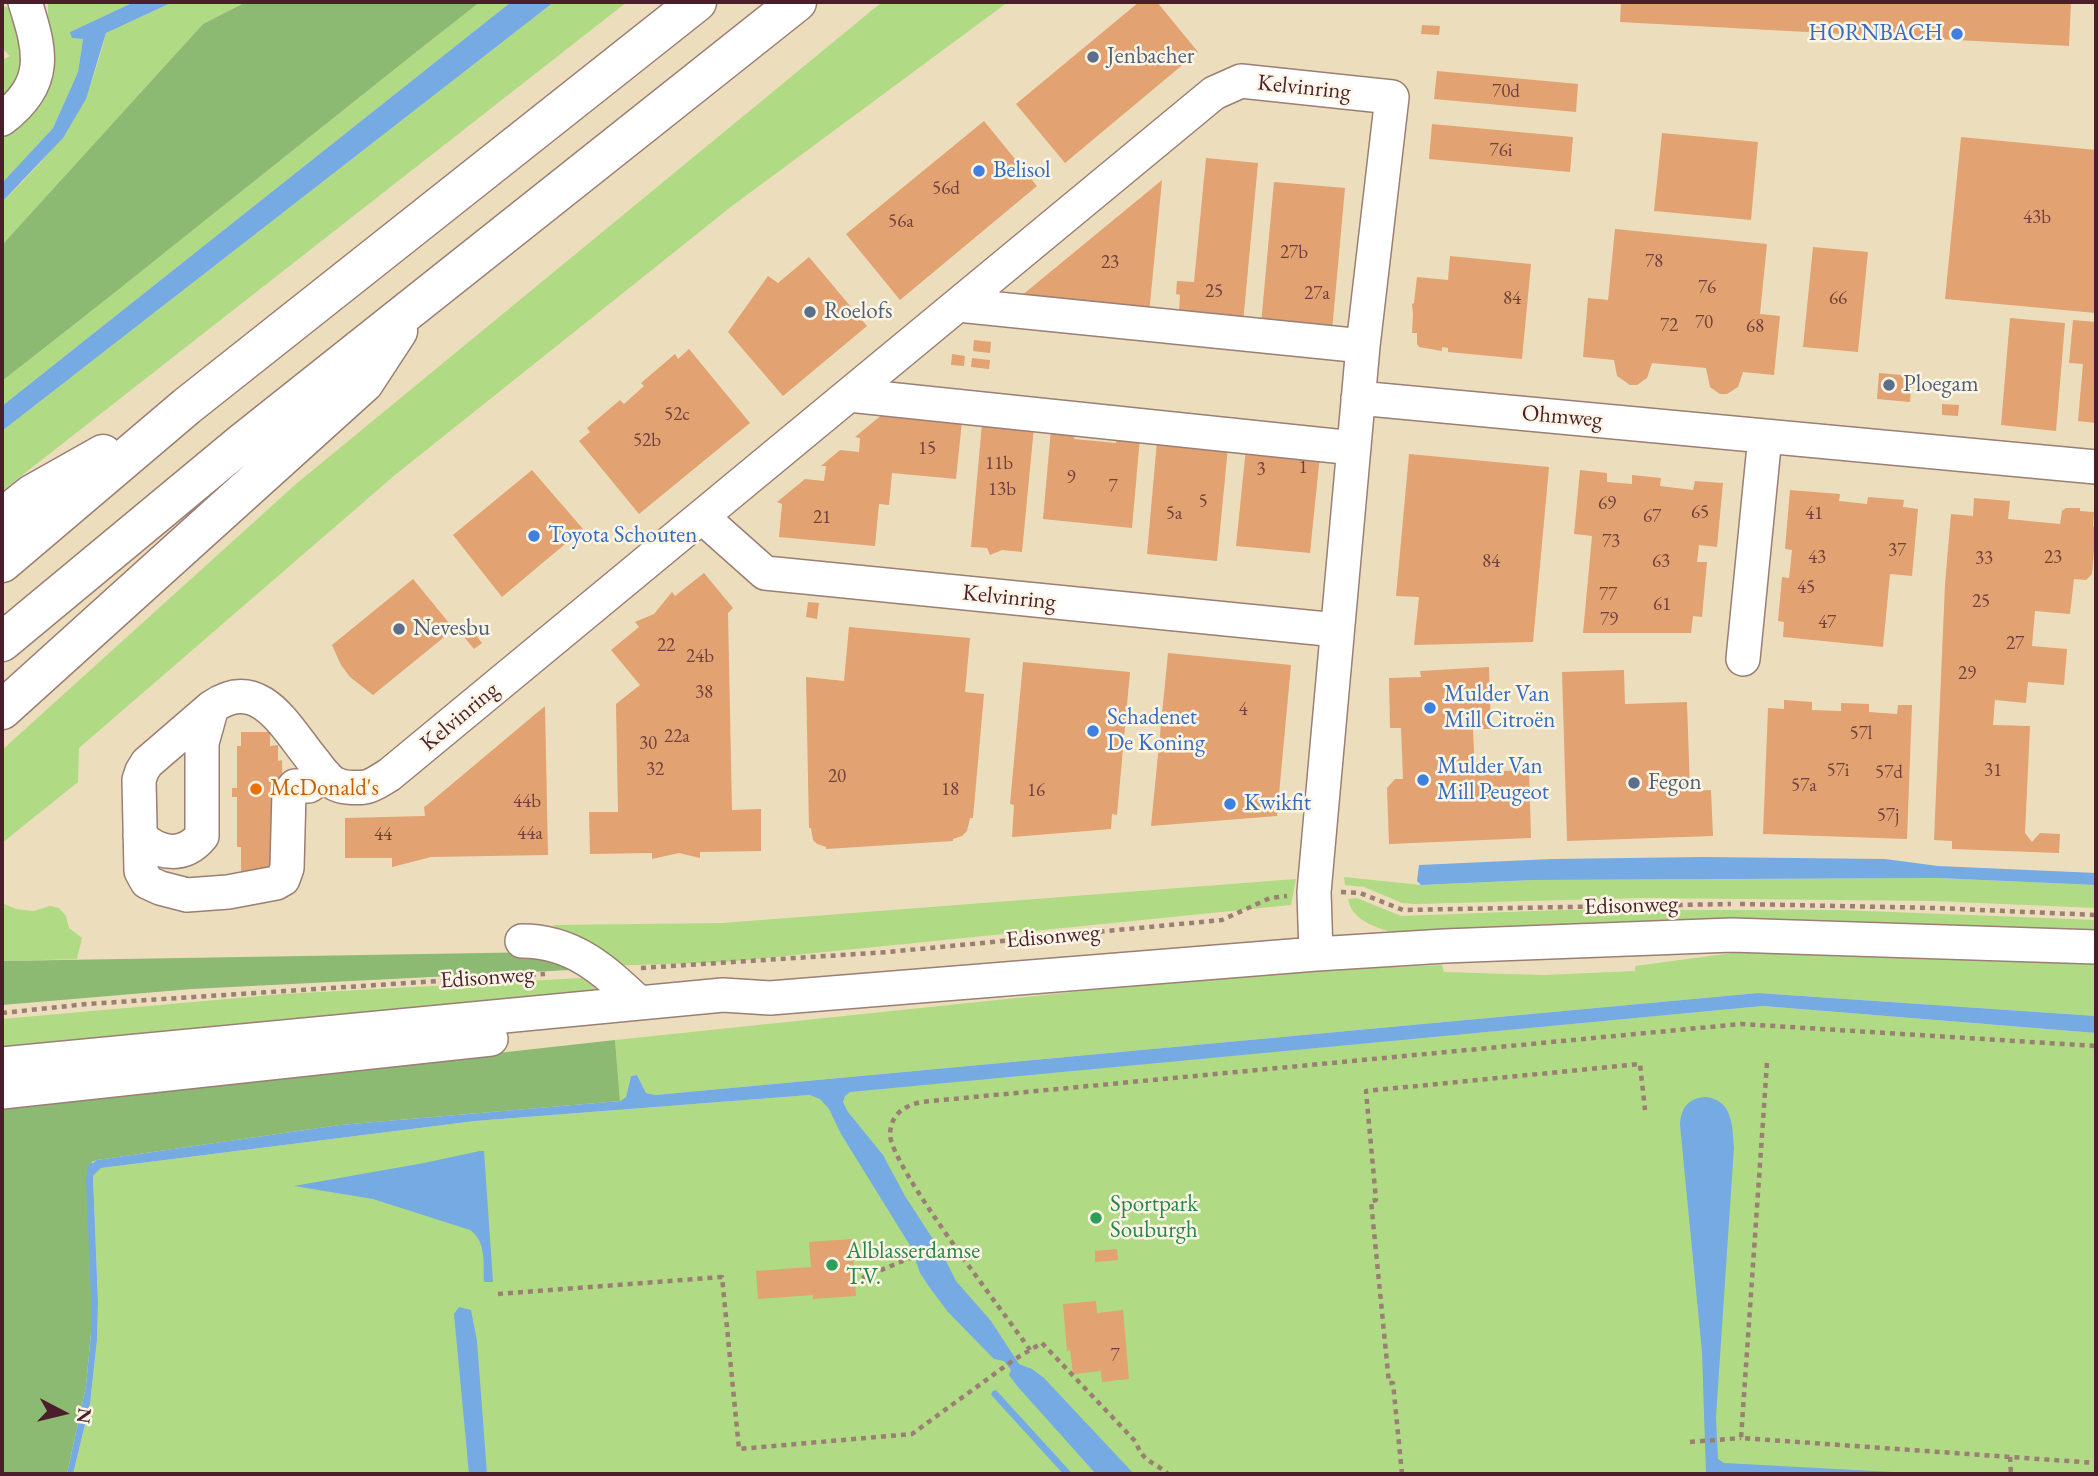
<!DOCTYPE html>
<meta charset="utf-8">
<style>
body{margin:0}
#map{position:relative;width:2098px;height:1476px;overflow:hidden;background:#ecdebc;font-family:"EB Garamond",serif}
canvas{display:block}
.frame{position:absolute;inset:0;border:4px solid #4a1f2b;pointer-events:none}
.north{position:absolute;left:28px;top:1378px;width:70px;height:70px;-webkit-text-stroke:5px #fcf5e5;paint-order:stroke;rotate:97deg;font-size:19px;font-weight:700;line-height:28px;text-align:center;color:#4a1f2b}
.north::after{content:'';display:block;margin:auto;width:24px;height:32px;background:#4a1f2b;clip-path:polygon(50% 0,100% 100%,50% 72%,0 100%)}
</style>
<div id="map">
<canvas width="2098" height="1476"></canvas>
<div class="frame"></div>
<div class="north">N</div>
</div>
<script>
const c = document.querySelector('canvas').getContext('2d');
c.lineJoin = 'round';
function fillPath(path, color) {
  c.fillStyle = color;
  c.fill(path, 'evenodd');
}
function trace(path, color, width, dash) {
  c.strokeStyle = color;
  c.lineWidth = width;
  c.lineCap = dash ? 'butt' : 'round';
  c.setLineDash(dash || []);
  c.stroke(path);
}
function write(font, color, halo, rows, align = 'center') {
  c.font = font + ' "EB Garamond",serif';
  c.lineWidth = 5;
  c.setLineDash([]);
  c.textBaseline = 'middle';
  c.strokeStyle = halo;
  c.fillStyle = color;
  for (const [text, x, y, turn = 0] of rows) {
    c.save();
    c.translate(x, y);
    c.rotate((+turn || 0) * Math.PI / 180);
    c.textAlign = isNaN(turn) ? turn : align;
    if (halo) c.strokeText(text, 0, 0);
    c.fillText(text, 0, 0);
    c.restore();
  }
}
const green = new Path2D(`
 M48 2H134L70 32 83 39 78 72 53 128 2 183V139L17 129 38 105 48 30Z
 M173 2H246L203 24 2 245V202C59 147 87 112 106 33Z
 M480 2H511L2 406V381C163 256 320 127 480 2Z
 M554 2H627L2 491V431Z
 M882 2H1008L732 206 395 475 79 748 78 782 2 843V750L296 484Z
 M2 6 11 8 25 68 2 105V60L10 56 2 48Z
 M1344 877 1421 885 1534 880 1937 878 2096 885V908L1933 901 1645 898 1415 904 1402 903 1364 887 1345 885Z
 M1296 879 1291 905 726 962 606 966 553 925 722 923Z
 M1357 898 1401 916 1559 910H1841L2096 920V935L1654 924 1393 932C1375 928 1351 919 1348 899Z
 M2 903 16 909 34 911 50 906 59 908 66 916 69 928 82 938 77 959 2 961Z
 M1747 951 2096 960V1016L1758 993 655 1095 646 1093 637 1075 631 1076 626 1097 620 1101 615 1040 1178 981 1299 971 1442 965 1444 972 1544 975 1635 971V966Z
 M601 977 620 993 2 1052V1019L283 994Z
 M1763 1006 2096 1033V1474H73L90 1404 97 1340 98 1302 93 1176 101 1168 475 1121 810 1095Z`);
const forest = new Path2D(`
 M246 2H480C320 127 163 256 2 381V245L203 24Z
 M544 952 558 956 570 970 192 989 2 1005V961Z
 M615 1040 620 1101 340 1125 97 1160 92 1162 91 1333 86 1386 67 1474H2V1108Z`);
const water = new Path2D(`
 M134 2H173L106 33 86 99 63 138 2 202V183L53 128 78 72 83 39 72 38 70 32Z
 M511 2H554L2 431V406Z
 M1703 857 1885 859 1938 866 2096 873V885L1937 878 1534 880 1421 885 1417 881 1419 865 1552 859Z
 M1758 993 2096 1016V1033L1763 1006 850 1092 845 1096 843 1102 848 1112 883 1155 905 1196 942 1253 956 1281 991 1321 1019 1364 1032 1369 1044 1378 1134 1474H1096L1018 1387 1009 1375 1011 1370 1004 1361 994 1359 948 1312 930 1288 920 1273 911 1247 841 1134 829 1109 820 1099 810 1095 475 1121 101 1168 93 1176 98 1302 97 1340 90 1404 73 1474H67L86 1386 91 1333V1295L86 1180 88 1166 97 1160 340 1125 620 1101 626 1097 631 1076 637 1075 646 1093 655 1095Z
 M1705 1097C1733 1100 1732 1125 1734 1147L1716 1417 1718 1459 1724 1463 1930 1474H1706L1702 1352 1680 1125C1681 1108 1687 1099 1705 1097Z
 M480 1151H484L493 1282H484C483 1264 487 1242 470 1230L373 1199 294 1186 424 1163Z
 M459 1307 471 1310 477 1341 487 1474H469L454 1314Z`);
const stream = new Path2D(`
 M995 1394 1068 1474`);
const building = new Path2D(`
 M1139 2H1157L1198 52 1065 163 1016 104Z
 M1621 2H2071L2069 46 1620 22Z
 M1422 25 1440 26 1439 35 1421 34Z
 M1437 71 1578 84 1576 112 1434 99Z
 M984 121 1037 186 900 300 846 234Z
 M1432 124 1573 137 1570 172 1429 159Z
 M1662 133 1758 142 1751 220 1654 211Z
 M1961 137 2096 150V313L1945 299Z
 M1206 158 1258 163 1243 323 1179 311 1180 295 1176 294 1177 281 1194 282Z
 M1162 180 1149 314 1015 301Z
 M1274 182 1345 188 1332 331 1261 324Z
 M1615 229 1767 244 1760 314 1780 316 1774 375 1743 372 1738 387 1727 394H1720L1710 387 1706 368 1652 363 1647 378 1637 385H1630L1617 376 1614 360 1583 357 1588 298 1608 300Z
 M1813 247 1868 252 1858 352 1803 347Z
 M1450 256 1531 264 1522 359 1448 352V348L1442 347V351L1419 347 1417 344V333H1412L1413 314 1412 304 1414 303 1417 277 1448 280Z
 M809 257 867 326 783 396 728 332 768 276 778 283Z
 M2010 318 2065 323 2056 431 2001 425Z
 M2073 320 2096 322V423L2078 421 2083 364 2069 363Z
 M974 340 991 342 990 353 973 351Z
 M689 349 750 423 639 514 579 441 590 432 587 428 620 400 624 404 644 386 641 383 675 354 678 359Z
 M952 354 965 356 964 366 951 365Z
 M972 358 990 360 989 369 971 367Z
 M1879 373 1912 376 1910 402 1877 399Z
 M1942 404 1959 405 1958 416 1942 415Z
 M884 413 962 421 956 479 892 473 889 505 879 504 875 546 779 537 782 504 777 502 805 479 824 481 826 466H821L840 450 859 452 860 438 855 437Z
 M982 423 1034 427 1022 552 1002 550 990 555 987 548 971 547Z
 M1051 429 1075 431 1074 439 1116 443 1117 435 1140 437 1132 528 1043 519Z
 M1157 441 1228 447 1217 561 1147 554Z
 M1246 448 1320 455 1310 553 1236 546Z
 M1409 454 1549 467 1533 642 1414 645 1419 597 1396 596Z
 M532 470 583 529 502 597 453 535Z
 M1580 470 1607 473V482L1632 484V475L1661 478 1660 486 1693 490 1695 481 1723 483 1717 547 1699 545 1697 562H1707L1702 617 1693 616 1691 633H1583L1592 536 1574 534Z
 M1790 490 1840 494 1839 501 1867 504 1868 497 1904 500 1903 507 1918 509 1912 576 1890 574 1883 647 1783 637 1784 622 1778 621 1782 577 1789 578 1792 550 1785 549Z
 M1974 498 2010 501 2008 519 2060 524 2062 511 2066 508H2080V511L2094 512 2093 526 2096 527 2092 574 2086 580 2074 579 2070 614 2035 611 2032 646 2067 649 2064 685 2028 682 2026 703 1995 700 1993 725 2030 726 2025 833 2032 842 2040 833 2060 834 2059 853 1952 849V841L1934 840 1945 584 1951 514 1973 516Z
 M704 573 733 608 728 613 732 810 761 809V851L700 852V858L679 853 652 859V853L590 854 589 812H618L616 704 640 685 611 650 639 627 635 622 654 614 672 592 675 596Z
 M413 579 454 629 373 695 350 677 341 665 332 645Z
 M808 602 819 603 817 619 806 617Z
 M849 627 970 638 965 692 984 694 973 818H970L967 831 962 836 953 839V841L826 849V847L817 844 813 840 811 828H809L806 677 844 681Z
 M473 631 482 643 474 649 465 638Z
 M1168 653 1291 665 1277 816 1151 826Z
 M1023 662 1130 672 1117 815 1112 814 1111 829 1012 837 1014 805 1010 804Z
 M1489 667 1491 729H1473L1475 772 1529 770 1531 838 1389 844 1387 788 1395 779H1403L1401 728H1390L1389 678 1421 677 1420 671Z
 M1624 670 1625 704 1687 702 1690 791 1711 790 1713 836 1567 841 1562 672Z
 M1784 700 1812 702V710L1841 711V703L1869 704V712L1897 714 1898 705H1912L1907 839 1763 834 1768 708 1784 709Z
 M545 706 548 855 431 857 392 867V858H345V818L425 816 424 807 427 805Z
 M241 732H270V746L278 745V761L282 760 283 803 274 875H241V847H237V797H232V788H237V746H241Z
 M852 1239 856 1296 813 1299V1295L758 1299 756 1271 811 1267 809 1242Z
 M1117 1249 1118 1260 1095 1262V1251Z
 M1096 1301 1097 1313 1123 1310 1129 1379 1102 1382 1101 1371 1073 1374 1070 1350 1067 1351 1063 1304Z`);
const path = new Path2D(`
 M1341 892 1360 893 1403 910 1731 904
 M1740 904 1936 908 2096 915
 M641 968 888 952 1222 920 1270 898 1287 896
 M2 1013 87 1004 545 974
 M1767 1063 1741 1438 2096 1463
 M862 1278 910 1258 962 1254
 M498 1294 722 1277 739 1449 912 1434 1015 1359 1042 1343 1136 1442C1143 1463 1154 1461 1168 1474
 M1030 1350C1006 1315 890 1166 890 1134 891 1114 904 1106 921 1102L1741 1024 2096 1046
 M1690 1442 1741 1438
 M2010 1457 2011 1474
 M1402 1474 1393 1383H1389L1371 1201 1376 1200 1366 1091 1640 1064 1645 1110`);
const minor = new Path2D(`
 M2 119C49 83 41 52 25 2
 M958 305 1363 346
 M849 395 1354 448
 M1358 398 2096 467
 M702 517 765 573 1337 630
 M1743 659 1765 436
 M212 707C261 673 287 730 315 763 321 771 329 782 338 785 345 788 359 788 365 787 373 786 382 779 389 775L1214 93 1241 81 1392 97 1363 346 1314 892 1316 954
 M140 836C159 855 184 858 202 836V743L212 707 147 763 142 771 139 780 141 871 147 882 160 888 187 895 228 892 276 883 283 879 287 868 289 793 295 786H309L325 775
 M522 941C573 941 604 970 639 1003
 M2 1064 723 995 770 998 1316 954 1445 946 1732 935 2096 947
 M2 1092 491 1039`);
const highway = new Path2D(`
 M2 518 32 494 103 454
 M2 563 187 406 697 2
 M2 642 243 442 797 2
 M2 710 364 383 398 331`);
const markers = [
 [1957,34,7,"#3f7fe0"],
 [1093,57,7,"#5c6f8a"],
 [979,171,7,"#3f7fe0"],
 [810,312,7,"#5c6f8a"],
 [1889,385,7,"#5c6f8a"],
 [534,536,7,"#3f7fe0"],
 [399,629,7,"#5c6f8a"],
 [1430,708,7,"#3f7fe0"],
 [1093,731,7,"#3f7fe0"],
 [1423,780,7,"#3f7fe0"],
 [1634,783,7,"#5c6f8a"],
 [256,789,7,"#e8710a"],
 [1230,804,7,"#3f7fe0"],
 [1096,1218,7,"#2e9e5b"],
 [832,1265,7,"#2e9e5b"]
];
const numberNames = [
 ["70d",1506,92],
 ["76i",1501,151],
 ["56d",946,189],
 ["43b",2037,218],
 ["56a",901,222],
 ["27b",1294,253],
 ["78",1654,262],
 ["23",1110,263],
 ["76",1707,288],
 ["25",1214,292],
 ["27a",1317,294],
 ["84",1512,299],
 ["66",1838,299],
 ["70",1704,323],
 ["72",1669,326],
 ["68",1755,327],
 ["52c",677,415],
 ["52b",647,441],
 ["15",927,449],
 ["11b",999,464],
 ["1",1303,468],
 ["3",1261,470],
 ["9",1071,478],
 ["7",1113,487],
 ["13b",1002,490],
 ["5",1203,502],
 ["69",1607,504],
 ["65",1700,513],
 ["5a",1174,514],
 ["41",1814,514],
 ["67",1652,517],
 ["21",822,518],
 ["73",1611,542],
 ["37",1897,551],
 ["43",1817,558],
 ["23",2053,558],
 ["33",1984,559],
 ["84",1491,562],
 ["63",1661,562],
 ["45",1806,588],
 ["77",1608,595],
 ["25",1981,602],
 ["61",1662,605],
 ["79",1609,620],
 ["47",1827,623],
 ["27",2015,644],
 ["22",666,646],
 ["24b",700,657],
 ["29",1967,674],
 ["38",704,693],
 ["4",1243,710],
 ["57l",1861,734],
 ["22a",677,737],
 ["30",648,744],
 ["32",655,770],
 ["57i",1838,771],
 ["31",1993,771],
 ["57d",1889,773],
 ["20",837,777],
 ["57a",1804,786],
 ["18",950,790],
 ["16",1036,791],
 ["44b",527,802],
 ["57j",1888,816],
 ["44a",530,834],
 ["44",383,835],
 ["7",1115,1356]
];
const shopNames = [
 ["HORNBACH",1943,34,"right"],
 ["Belisol",993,171],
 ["Toyota Schouten",548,536],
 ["Mulder Van",1444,695],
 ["Mill Citroën",1444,721],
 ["Schadenet",1107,718],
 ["De Koning",1107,744],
 ["Mulder Van",1437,767],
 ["Mill Peugeot",1437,793],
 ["Kwikfit",1244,804]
];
const serviceNames = [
 ["Jenbacher",1107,57],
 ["Roelofs",824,312],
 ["Ploegam",1903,385],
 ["Nevesbu",413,629],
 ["Fegon",1648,783]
];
const streetNames = [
 ["Kelvinring",1304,88,6],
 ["Ohmweg",1562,417,5],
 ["Kelvinring",1009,598,6],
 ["Kelvinring",460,717,-40],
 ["Edisonweg",1631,906,-2],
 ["Edisonweg",1053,937,-5],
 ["Edisonweg",487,978,-4]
];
const foodNames = [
 ["McDonald's",270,789]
];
const leisureNames = [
 ["Sportpark",1110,1205],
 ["Souburgh",1110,1231],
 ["Alblasserdamse",846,1252],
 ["T.V.",846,1278]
];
fillPath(green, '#b1da85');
fillPath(forest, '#8cba72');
fillPath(water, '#76aae3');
trace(stream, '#76aae3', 7);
fillPath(building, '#e2a272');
trace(minor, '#9b7e74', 36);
trace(highway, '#9b7e74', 41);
trace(path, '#9b7e74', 4.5, [5, 5]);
trace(minor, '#fff', 33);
trace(highway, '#fff', 38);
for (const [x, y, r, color] of markers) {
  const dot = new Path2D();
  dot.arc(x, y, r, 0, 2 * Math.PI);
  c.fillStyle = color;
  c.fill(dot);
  trace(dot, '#fcf5e5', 2.5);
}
write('19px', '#70403d', null, numberNames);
write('23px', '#366cbe', '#fcf5e5', shopNames, 'left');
write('23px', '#4e5e75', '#fcf5e5', serviceNames, 'left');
write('23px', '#4a1f2b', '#fcf5e5', streetNames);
write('23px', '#c56008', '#fcf5e5', foodNames, 'left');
write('23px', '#27864d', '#fcf5e5', leisureNames, 'left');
</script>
